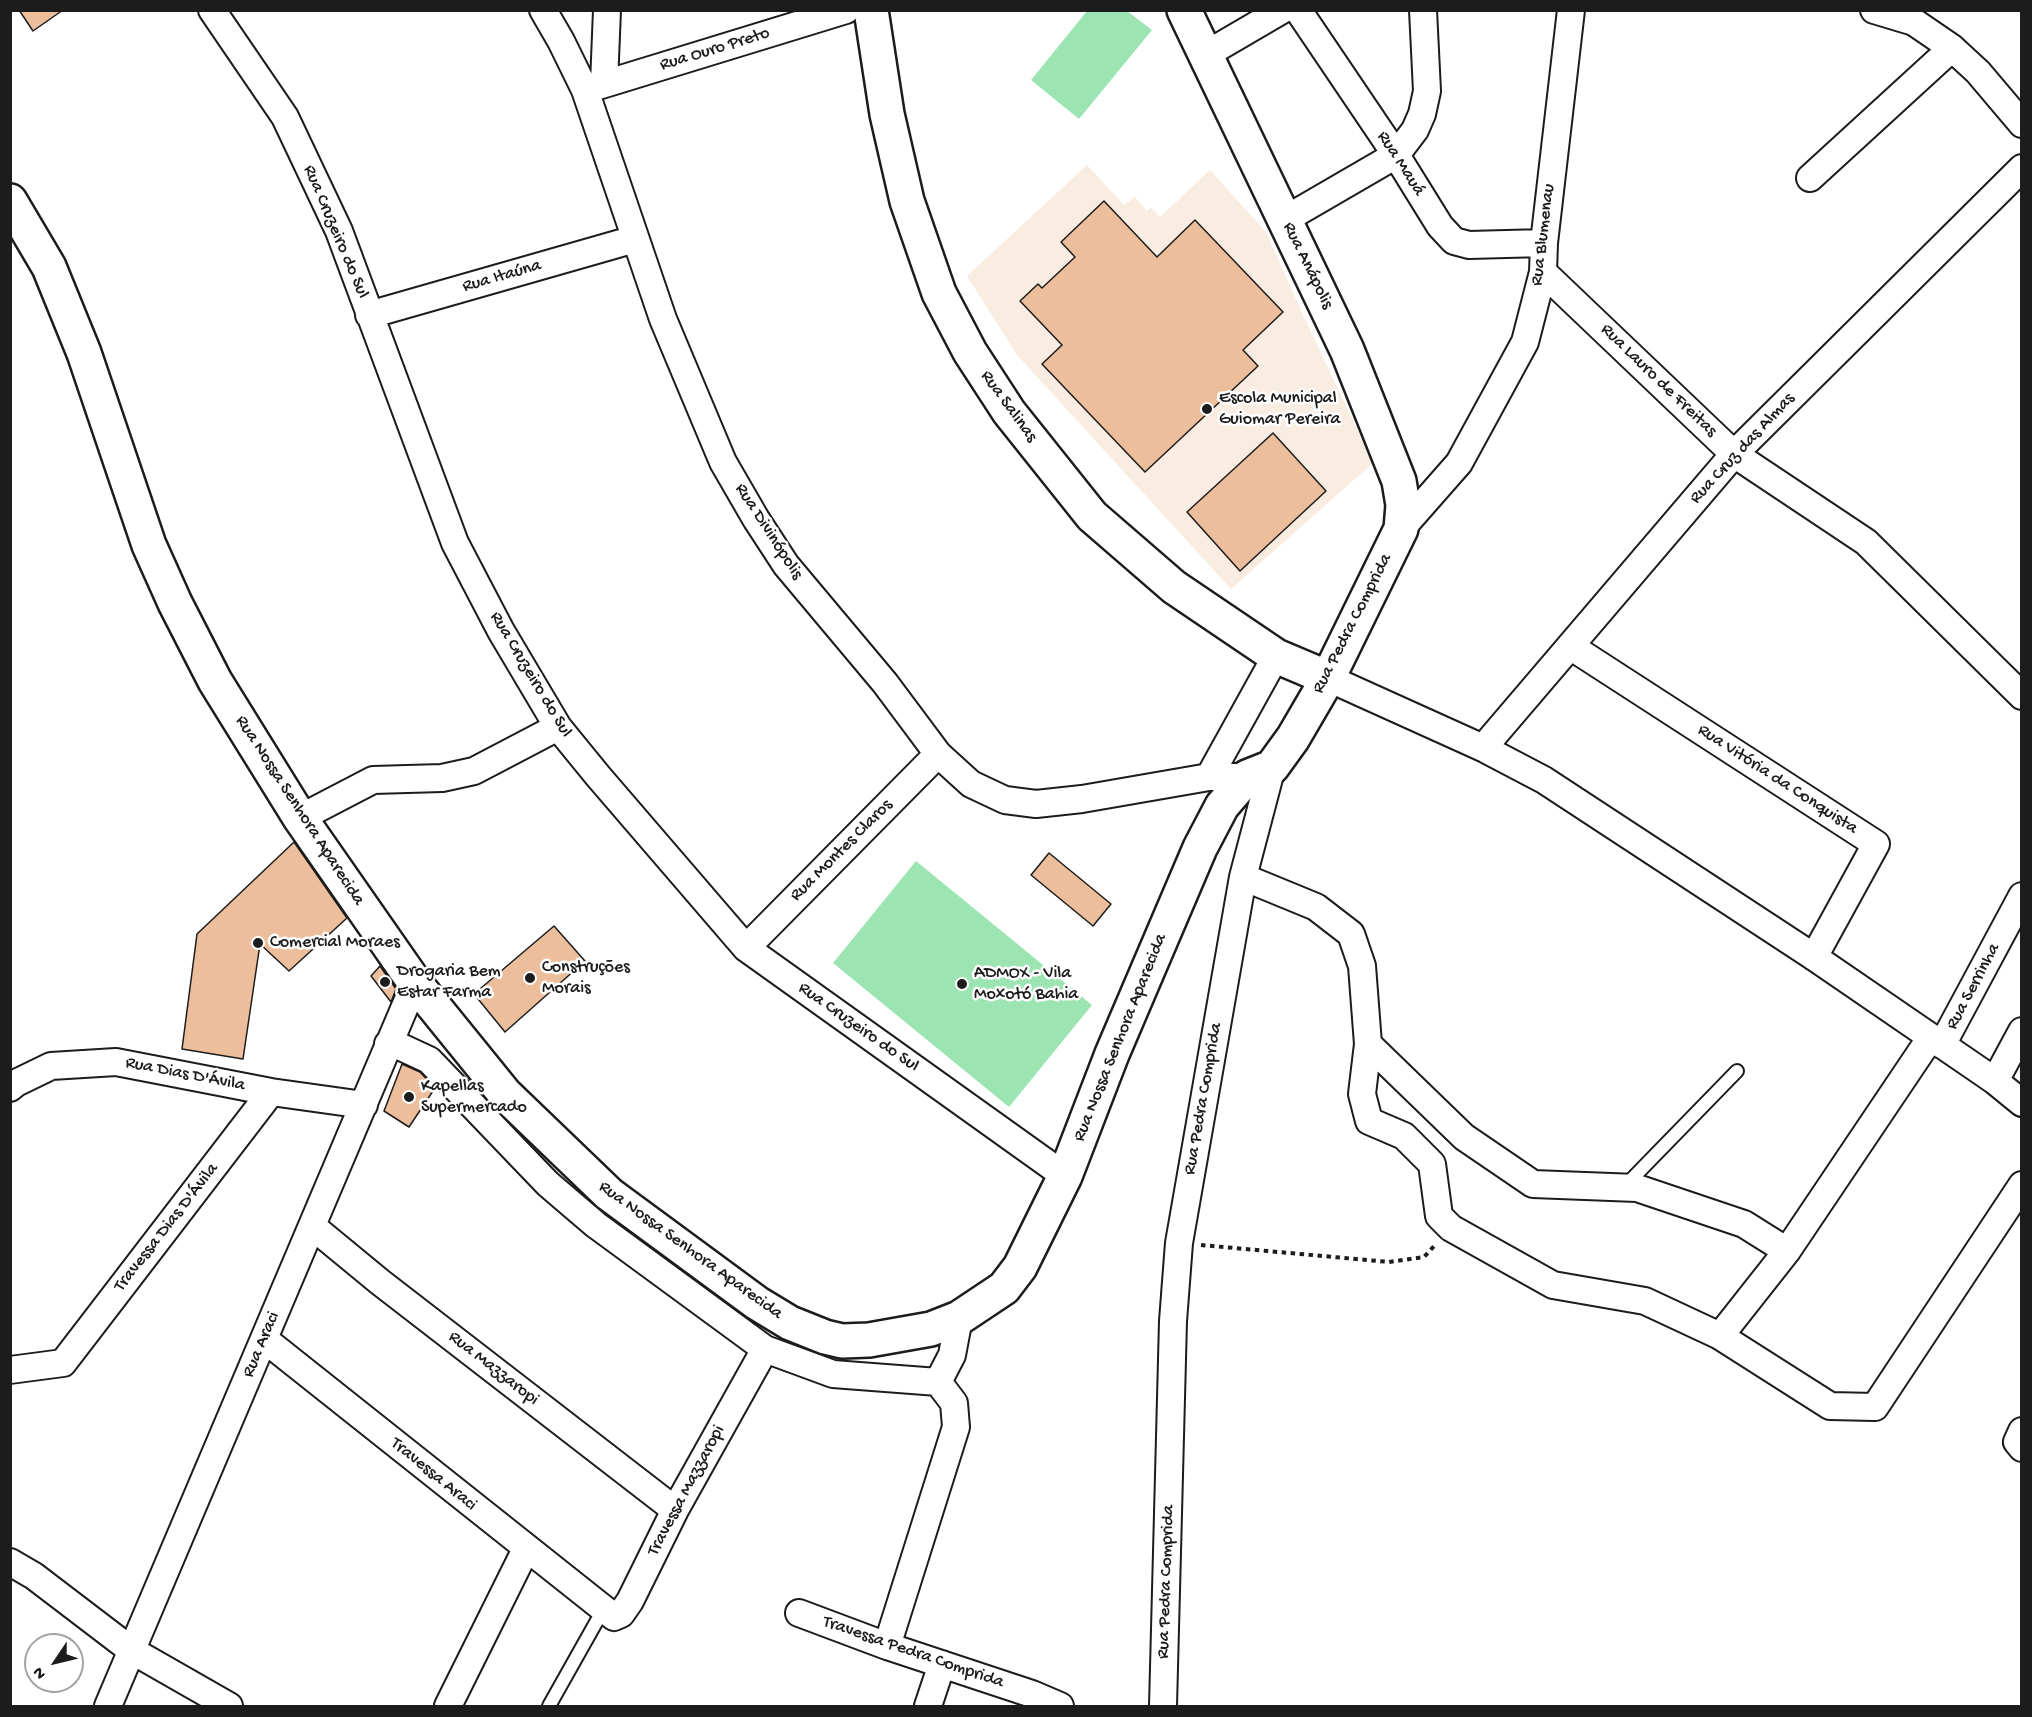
<!DOCTYPE html>
<meta charset="utf-8">
<style>
body{margin:0}
#map{position:relative;width:2032px;height:1717px;overflow:hidden;background:#fff;font-family:"Gochi Hand",sans-serif}
canvas{display:block}
.frame{position:absolute;inset:0;border:12px solid #1c1c1c;pointer-events:none}
.north{position:absolute;left:24px;top:1633px;width:60px;height:60px;box-sizing:border-box;background:#fff;border:2px solid #a4a4a4;border-radius:50%;rotate:235deg;font-size:16px;font-weight:700;line-height:24px;text-align:center;color:#1c1c1c}
.north::after{content:'';display:block;margin:auto;width:21px;height:27px;background:#1c1c1c;clip-path:polygon(50% 0,100% 100%,50% 72%,0 100%)}
</style>
<div id="map">
<canvas width="2032" height="1717"></canvas>
<div class="frame"></div>
<div class="north">N</div>
</div>
<script>
const c = document.querySelector('canvas').getContext('2d');
c.lineJoin = 'round';
function fillPath(path, color) {
  c.fillStyle = color;
  c.fill(path, 'evenodd');
}
function trace(path, color, width, dash) {
  c.strokeStyle = color;
  c.lineWidth = width;
  c.lineCap = dash ? 'butt' : 'round';
  c.setLineDash(dash || []);
  c.stroke(path);
}
function write(font, color, halo, rows, align = 'center') {
  c.font = font + ' "Gochi Hand",sans-serif';
  c.lineWidth = 5;
  c.setLineDash([]);
  c.textBaseline = 'middle';
  c.strokeStyle = halo;
  c.fillStyle = color;
  for (const [text, x, y, turn = 0] of rows) {
    c.save();
    c.translate(x, y);
    c.rotate((+turn || 0) * Math.PI / 180);
    c.textAlign = isNaN(turn) ? turn : align;
    if (halo) c.strokeText(text, 0, 0);
    c.fillText(text, 0, 0);
    c.restore();
  }
}
const built = new Path2D(`
 M1087 165 1124 205 1135 197 1147 211 1151 207 1160 217 1210 170 1266 232 1303 315 1373 463 1231 589 1017 355 967 276Z`);
const green = new Path2D(`
 M1087 11H1127L1152 30 1079 119 1031 80Z
 M916 861 1092 1005 1009 1107 833 963Z`);
const building = new Path2D(`
 M19 10H63L33 31Z
 M1104 201 1157 257 1195 220 1283 312 1243 350 1258 366 1145 472 1042 364 1062 345 1020 301 1038 284 1042 288 1075 257 1061 242Z
 M1273 433 1326 491 1240 571 1187 512Z
 M294 842 347 918 289 971 260 944 243 1059 182 1049 197 934Z
 M1049 853 1111 904 1093 926 1031 875Z
 M554 926 585 961 505 1032 474 994Z
 M380 966 396 989 391 1002 371 976Z
 M402 1064 420 1072 435 1088 409 1127 384 1111Z`);
const path = new Path2D(`
 M1201 1245 1389 1262 1424 1257 1436 1244`);
const lane = new Path2D(`
 M1625 1186 1737 1071
 M549 1706 603 1610`);
const street = new Path2D(`
 M212 10 285 117 339 231 455 543 501 631 558 727 598 776 746 948 1065 1176
 M543 10 561 41 585 90 663 319 723 462 756 519 786 565 885 683 938 754 971 784 1005 800 1036 804 1082 799 1209 777H1247
 M1298 10 1396 155 1440 226 1454 241 1469 245 1544 243
 M1874 10 1914 22 1952 48 1978 72 2022 124
 M1205 55 1282 10
 M604 84 607 10
 M585 90 846 10
 M1810 178 1952 48
 M1284 220 1396 155 1415 130 1422 114 1427 91 1423 10
 M1543 272 1734 454 1866 542 2022 696
 M369 315 635 239
 M1401 529 1459 463 1525 342 1543 272 1544 243 1571 10
 M1570 646 1876 844 1814 957
 M1328 678 1483 748 1544 780 1814 957 1995 1081 2022 1103
 M1483 748 1734 454 2022 168
 M1209 777 1276 656
 M300 818 373 780 442 778 474 771 558 727
 M1243 877 1316 907 1351 934 1362 966 1368 1044 1362 1094 1369 1121 1404 1136 1432 1164 1439 1216 1451 1228 1553 1285 1645 1301 1720 1336 1830 1406 1875 1407 2022 1185
 M746 948 938 754
 M388 1044 401 1047 429 1060 548 1184 596 1225 765 1349 833 1374 938 1382 954 1403 956 1427 887 1646
 M1368 1044 1464 1137 1533 1184 1637 1188 1744 1224 1787 1251
 M1942 1045 2022 896
 M1995 1081 2022 1031
 M10 1088 16 1083 51 1066 116 1062 271 1092 364 1105
 M312 1226 380 1282 675 1510
 M1720 1336 1787 1251 1931 1037
 M264 1339 614 1617 621 1614 630 1601 675 1510 765 1349
 M10 1370 63 1363 271 1092
 M938 1382 952 1355 959 1318
 M2022 1431 2017 1442 2022 1448
 M10 1562 34 1576 131 1650 229 1706
 M799 1613 887 1646 1032 1694 1060 1706
 M108 1706 415 983
 M448 1706 526 1549
 M928 1706 942 1664
 M1163 1706 1173 1321 1179 1243 1243 877 1272 767`);
const secondary = new Path2D(`
 M871 10 887 114 907 201 939 293 970 352 1009 412 1092 516 1174 587 1276 656 1328 678
 M10 201 49 267 84 353 149 545 175 603 215 681 300 818 415 983 505 1094 609 1194 757 1303 790 1323 825 1337 842 1341 869 1340 931 1329 959 1318 1004 1288 1020 1267 1065 1176 1112 1054 1200 848 1222 806 1247 777 1272 767 1293 738 1328 678 1401 529 1403 505 1399 481 1347 350 1184 10`);
const markers = [
 [1207,409,6,"#1c1c1c"],
 [258,943,6,"#1c1c1c"],
 [530,978,6,"#1c1c1c"],
 [385,982,6,"#1c1c1c"],
 [962,984,6,"#1c1c1c"],
 [409,1097,6,"#1c1c1c"]
];
const streetNames = [
 ["Rua Ouro Preto",715,50,-17],
 ["Rua Mauá",1400,164,57],
 ["Rua Cruzeiro do Sul",335,232,67],
 ["Rua Blumenau",1544,235,-83],
 ["Rua Anápolis",1307,266,64],
 ["Rua Itaúna",502,277,-16],
 ["Rua Lauro de Freitas",1658,381,44],
 ["Rua Salinas",1008,407,54],
 ["Rua Cruz das Almas",1743,449,-47],
 ["Rua Divinópolis",768,532,57],
 ["Rua Pedra Comprida",1353,624,-63],
 ["Rua Cruzeiro do Sul",530,675,59],
 ["Rua Vitória da Conquista",1777,780,33],
 ["Rua Nossa Senhora Aparecida",299,811,57],
 ["Rua Montes Claros",842,851,-45],
 ["Rua Serrinha",1974,987,-62],
 ["Rua Cruzeiro do Sul",858,1028,35],
 ["Rua Nossa Senhora Aparecida",1121,1038,-68],
 ["Rua Dias D'Ávila",185,1075,11],
 ["Rua Pedra Comprida",1204,1099,-80],
 ["Travessa Dias D'Ávila",167,1228,-52],
 ["Rua Nossa Senhora Aparecida",690,1251,36],
 ["Rua Araci",262,1345,-67],
 ["Rua Mazzaropi",493,1369,38],
 ["Travessa Araci",433,1475,39],
 ["Travessa Mazzaropi",687,1491,-62],
 ["Rua Pedra Comprida",1167,1582,-88],
 ["Travessa Pedra Comprida",913,1653,19]
];
const poiNames = [
 ["Escola Municipal",1219,399],
 ["Guiomar Pereira",1219,420],
 ["Comercial Moraes",270,943],
 ["Construções",542,968],
 ["Morais",542,989],
 ["Drogaria Bem",397,972],
 ["Estar Farma",397,993],
 ["ADMOX - Vila",974,974],
 ["Moxotó Bahia",974,995],
 ["Kapellas",421,1087],
 ["Supermercado",421,1108]
];
fillPath(built, '#f9ece1');
fillPath(green, '#9ce5b3');
fillPath(building, '#ecbe9c');
trace(building, '#1c1c1c', 1.5);
trace(lane, '#1c1c1c', 16);
trace(street, '#1c1c1c', 30);
trace(secondary, '#1c1c1c', 38);
trace(path, '#1c1c1c', 4, [4.5, 4.5]);
trace(lane, '#fff', 12);
trace(street, '#fff', 26);
trace(secondary, '#fff', 33);
for (const [x, y, r, color] of markers) {
  const dot = new Path2D();
  dot.arc(x, y, r, 0, 2 * Math.PI);
  c.fillStyle = color;
  c.fill(dot);
  trace(dot, '#fff', 2);
}
write('18px', '#1c1c1c', '#fff', streetNames);
write('18px', '#1c1c1c', '#fff', poiNames, 'left');
</script>
